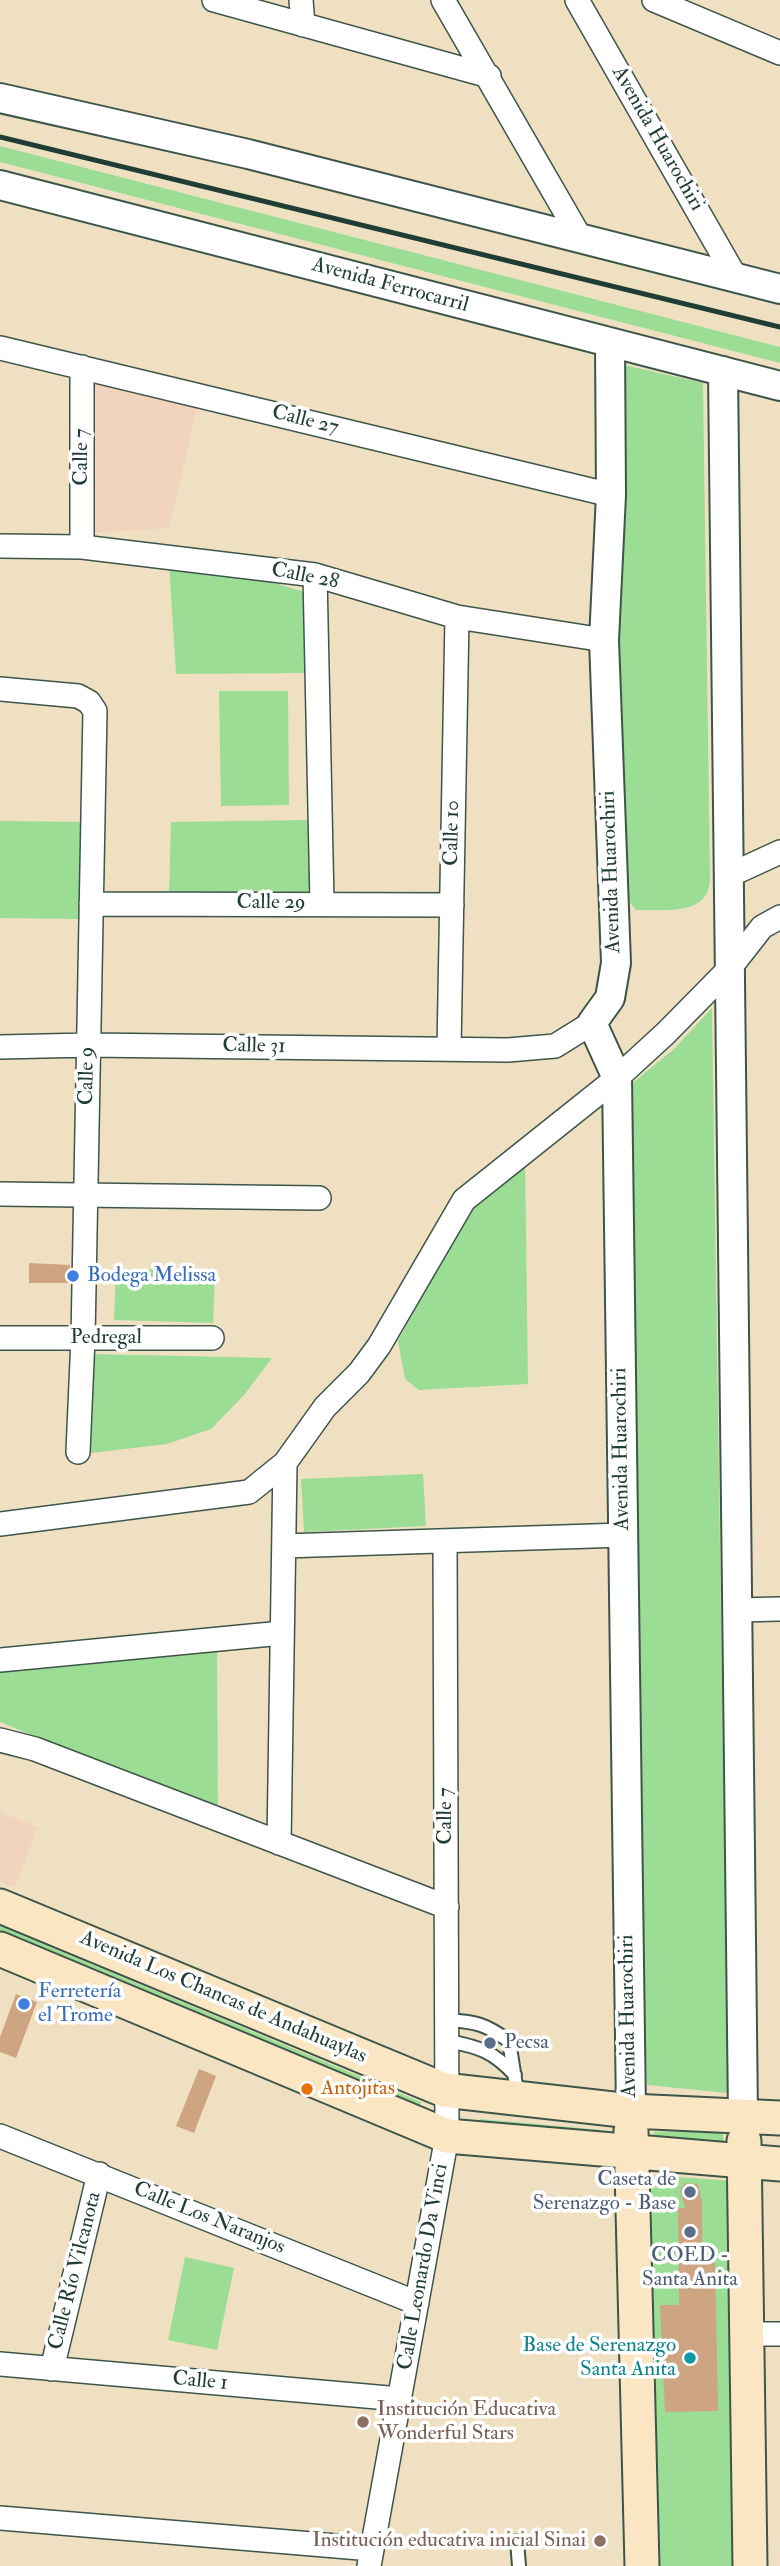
<!DOCTYPE html>
<meta charset="utf-8">
<style>
body{margin:0}
canvas{display:block;background:#efe0c2}
</style>
<canvas width="780" height="2566"></canvas>
<script>
const c = document.querySelector('canvas').getContext('2d');
c.lineJoin = 'round';
function fillPath(path, color) {
  c.fillStyle = color;
  c.fill(path, 'evenodd');
}
function trace(path, color, width, dash) {
  c.strokeStyle = color;
  c.lineWidth = width;
  c.lineCap = dash ? 'butt' : 'round';
  c.setLineDash(dash || []);
  c.stroke(path);
}
function write(font, color, halo, rows, align = 'center') {
  c.font = font + ' "IM FELL Double Pica",serif';
  c.lineWidth = 7;
  c.setLineDash([]);
  c.textBaseline = 'middle';
  c.strokeStyle = halo;
  c.fillStyle = color;
  for (const [text, x, y, turn = 0] of rows) {
    c.save();
    c.translate(x, y);
    c.rotate((+turn || 0) * Math.PI / 180);
    c.textAlign = isNaN(turn) ? turn : align;
    if (halo) c.strokeText(text, 0, 0);
    c.fillText(text, 0, 0);
    c.restore();
  }
}
const built = new Path2D(`
 M92 383 198 405 169 528 91 533Z
 M0 1812 38 1827 15 1887 0 1882Z`);
const green = new Path2D(`
 M0 146 780 347V363L0 162Z
 M624 365 703 383 710 880C708 917 664 909 636 910L629 901 624 862 616 666Z
 M169 564 250 576 305 592 309 673 176 674Z
 M219 691H288L289 805 221 806Z
 M311 820V890L306 895 169 896 171 822Z
 M0 821 82 822 80 919 0 918Z
 M712 1008 728 2093 647 2085 639 1793 629 1086 674 1049Z
 M525 1158 528 1384 419 1390 405 1379 398 1341 472 1205Z
 M116 1268 215 1272 213 1323 114 1320Z
 M92 1354 272 1358 244 1395 211 1429 167 1444 91 1453Z
 M423 1474 426 1526 304 1532 301 1479Z
 M217 1643 218 1812 0 1722V1667Z
 M0 1926 421 2102 417 2114 0 1942Z
 M480 2119 603 2130V2135L478 2126Z
 M723 2130 724 2148 653 2139 654 2132Z
 M646 2175 736 2181 741 2566H651Z
 M185 2257 234 2268 217 2350 168 2340Z`);
const building = new Path2D(`
 M29 1263 70 1265V1283H29Z
 M16 1994 37 2002 16 2058 0 2052V2037Z
 M199 2069 216 2076 194 2133 176 2126Z
 M685 2183 698 2184 702 2203V2260H715L718 2411 665 2412 660 2305H679L678 2208H685L680 2190Z`);
const service = new Path2D(`
 M448 2020C477 2022 485 2024 509 2041L518 2098
 M448 2041C479 2047 493 2051 515 2075
 M517 2541 519 2566`);
const minor = new Path2D(`
 M214 0 489 76
 M301 0 303 25
 M443 0 581 239
 M577 0 736 278
 M654 0 780 53
 M0 348 611 495
 M0 546 82 547 315 575 457 617 604 640
 M82 547V367
 M315 575 322 903
 M0 689 78 696 89 702 95 711 83 1338 78 1452
 M730 875 780 852
 M91 904 452 905
 M0 1047 88 1045 508 1050 555 1046 592 1023
 M449 1049 457 617
 M0 1194 319 1198
 M0 1338H212
 M0 1524 249 1492 285 1463 325 1407 359 1373 379 1346 464 1200 617 1078 666 1033 730 968 762 927 780 917
 M284 1546 623 1535
 M737 1610 780 1609
 M0 1660 282 1633
 M0 1740 35 1749 447 1907
 M279 1843 285 1463
 M0 2136 417 2303
 M747 2334H780
 M0 2364 400 2399
 M52 2369 99 2174
 M0 2518 372 2549
 M369 2566 447 2136 445 1541`);
const tertiary = new Path2D(`
 M0 98 248 154 780 289
 M0 185 780 386
 M610 343 611 495 604 640 616 963 610 998 592 1023 617 1078 631 2111
 M723 371 743 2116`);
const secondary = new Path2D(`
 M0 1906 444 2090 631 2111 780 2118
 M0 1949 447 2136 780 2164
 M631 2131 642 2566
 M744 2141 750 2566`);
const rail = new Path2D(`
 M0 137 780 327`);
const markers = [
 [73,1276,7,"#3f7fe0"],
 [24,2004,7,"#3f7fe0"],
 [490,2043,7,"#5c6f8a"],
 [307,2089,7,"#e8710a"],
 [690,2192,7,"#5c6f8a"],
 [690,2232,7,"#5c6f8a"],
 [690,2358,7,"#0f9aa8"],
 [363,2422,7,"#8d6e63"],
 [600,2541,7,"#8d6e63"]
];
const streetNames = [
 ["Avenida Huarochiri",657,139,60],
 ["Avenida Ferrocarril",390,286,15],
 ["Calle 27",305,421,14],
 ["Calle 7",82,457,-90],
 ["Calle 28",305,577,11],
 ["Calle 10",453,833,-89],
 ["Avenida Huarochiri",612,872,-92],
 ["Calle 29",271,903],
 ["Calle 31",254,1047,1],
 ["Calle 9",88,1076,-89],
 ["Pedregal",106,1338],
 ["Avenida Huarochiri",622,1449,-91],
 ["Calle 7",446,1816,-90],
 ["Avenida Los Chancas de Andahuaylas",223,1998,23],
 ["Avenida Huarochiri",629,2016,-91],
 ["Calle Los Naranjos",209,2219,22],
 ["Calle Leonardo Da Vinci",424,2267,-80],
 ["Calle Río Vilcanota",76,2271,-76],
 ["Calle 1",200,2382,5]
];
const shopNames = [
 ["Bodega Melissa",87,1276],
 ["Ferretería",38,1992],
 ["el Trome",38,2016]
];
const serviceNames = [
 ["Pecsa",504,2043],
 ["Caseta de",676,2180,"right"],
 ["Serenazgo - Base",676,2204,"right"],
 ["COED -",690,2256,"center"],
 ["Santa Anita",690,2280,"center"]
];
const foodNames = [
 ["Antojitas",321,2089]
];
const cultureNames = [
 ["Base de Serenazgo",676,2346],
 ["Santa Anita",676,2370]
];
const educationNames = [
 ["Institución Educativa",377,2410],
 ["Wonderful Stars",377,2434],
 ["Institución educativa inicial Sinai",586,2541,"right"]
];
fillPath(built, '#f2d4be');
fillPath(green, '#9bdd94');
fillPath(building, '#cda582');
trace(service, '#3e5549', 16);
trace(minor, '#3e5549', 26);
trace(tertiary, '#3e5549', 32);
trace(secondary, '#3e5549', 37);
trace(service, '#fff', 12);
trace(minor, '#fff', 23);
trace(tertiary, '#fff', 28);
trace(secondary, '#fbe6c4', 33);
trace(rail, '#1f3d34', 5);
for (const [x, y, r, color] of markers) {
  const dot = new Path2D();
  dot.arc(x, y, r, 0, 2 * Math.PI);
  c.fillStyle = color;
  c.fill(dot);
  trace(dot, '#fff', 2.5);
}
write('21px', '#1f3d34', '#fff', streetNames);
write('21px', '#366cbe', '#fff', shopNames, 'left');
write('21px', '#4e5e75', '#fff', serviceNames, 'left');
write('21px', '#c56008', '#fff', foodNames, 'left');
write('21px', '#0d838f', '#fff', cultureNames, 'right');
write('21px', '#785e54', '#fff', educationNames, 'left');
</script>
